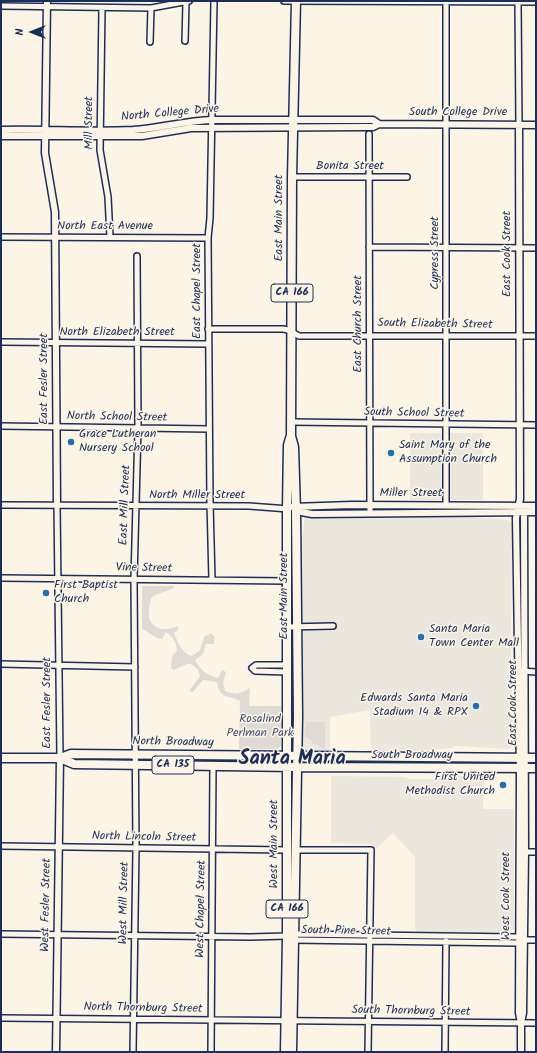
<!DOCTYPE html>
<style>
body{margin:0}
#map{position:relative;width:537px;height:1053px;overflow:hidden;background:#fcf5e5;font-family:Kalam,sans-serif}
canvas{display:block}
.frame{position:absolute;inset:0;border:2px solid #1b2f5e;pointer-events:none}
.north{position:absolute;left:12px;top:12px;width:40px;height:40px;-webkit-text-stroke:3px #fcf5e5;paint-order:stroke;rotate:270deg;font-size:11px;font-weight:700;line-height:16px;text-align:center;color:#1b2f5e}
.north::after{content:'';display:block;margin:auto;width:14px;height:18px;background:#1b2f5e;clip-path:polygon(50% 0,100% 100%,50% 72%,0 100%)}
</style>
<div id="map">
<canvas width="537" height="1053"></canvas>
<div class="frame"></div>
<div class="north">N</div>
</div>
<script>
const c = document.querySelector('canvas').getContext('2d');
c.lineJoin = 'round';
function fillPath(path, color) {
  c.fillStyle = color;
  c.fill(path, 'evenodd');
}
function trace(path, color, width, dash) {
  c.strokeStyle = color;
  c.lineWidth = width;
  c.lineCap = dash ? 'butt' : 'round';
  c.setLineDash(dash || []);
  c.stroke(path);
}
function write(font, color, halo, rows, align = 'center') {
  c.font = font + ' Kalam,sans-serif';
  c.lineWidth = 3;
  c.setLineDash([]);
  c.textBaseline = 'middle';
  c.strokeStyle = halo;
  c.fillStyle = color;
  for (const [text, x, y, turn = 0] of rows) {
    c.save();
    c.translate(x, y);
    c.rotate((+turn || 0) * Math.PI / 180);
    c.textAlign = isNaN(turn) ? turn : align;
    if (halo) c.strokeText(text, 0, 0);
    c.fillText(text, 0, 0);
    c.restore();
  }
}
const built = new Path2D(`
 M410 433H483V500H410Z
 M305 515H453L508 520 512 524 511 660 509 675 512 678V746L510 749 455 746 452 748 371 755 370 710 330 717V756H299L297 580Z
 M331 776 406 777 408 779H435L438 776H484L483 809H514V929L510 932H418L415 929V857L393 833 376 849 371 844 331 843Z`);
const green = new Path2D(`
 M142 586H175C169 593 159 591 151 598 150 604 148 611 149 617 152 631 168 631 178 626V630L174 633C178 642 181 653 192 656L200 650 204 637 211 633 215 637 214 644H206L203 654 195 660C201 671 207 675 218 678L222 670 226 672 223 683 225 691C235 695 241 694 250 688L249 706H281V746L277 749H239L240 701C227 694 220 700 217 682L203 680 193 692 189 691 200 676 198 670 192 664H187L174 670 171 668 172 656 177 651C177 643 172 636 166 632L162 639C155 639 150 632 142 629Z
 M306 722H325V749L312 743V740L305 737Z`);
const minor = new Path2D(`
 M284 1 536 2
 M446 1V505
 M518 2 519 125
 M1 6 151 8 189 1
 M102 8 100 150 108 197 110 237
 M185 41 186 2
 M150 42 151 8
 M369 134 370 513
 M292 177H407
 M1 237 208 238
 M369 247 536 248
 M208 329H283L288 330 299 336H536
 M1 342 208 344
 M291 422 536 425
 M1 426 209 429
 M1 505 249 506 289 509
 M57 505 60 758
 M1 578 287 581
 M212 580 210 503 208 238 210 218 214 1
 M287 627 333 626
 M1 664 135 667
 M287 665H256L252 668 255 671 287 672
 M521 671 536 672
 M1 846 287 850
 M296 850H371L368 1052
 M522 852H536
 M1 934 250 937 287 936 293 934 518 937 521 938
 M292 940 518 943 525 940H536
 M1 1018 536 1023
 M133 1052 136 848 134 579 138 428 137 256
 M211 1052 213 766
 M445 1052 446 941`);
const tertiary = new Path2D(`
 M47 1 45 153 55 212 57 505
 M519 125 520 499 516 518 520 774 519 1013 521 1023
 M1 130C45 129 89 132 133 130 160 128 185 121 212 120H373L379 124
 M1 136H142L191 128 366 127H373L379 124 536 125
 M520 506 524 512 525 852 523 1013 521 1023V1052
 M292 507 352 505 536 506
 M296 511 312 514 536 512
 M56 1052 60 758`);
const primary = new Path2D(`
 M291 436 294 447 296 511 298 716 292 1052
 M1 758H60L74 764 296 767 536 768
 M60 758 71 754 536 758
 M285 1052 287 936V508L288 445 291 435 292 177 296 1`);
const markers = [
 [71,442,4,"#1f6fb2"],
 [391,453,4,"#1f6fb2"],
 [46,593,4,"#1f6fb2"],
 [421,637,4,"#1f6fb2"],
 [476,706,4,"#1f6fb2"],
 [503,785,4,"#1f6fb2"]
];
const shields = [
 [292,293,42],
 [173,765,42],
 [287,909,42]
];
const shieldNames = [
 ["CA 166",292,293],
 ["CA 135",173,765],
 ["CA 166",287,909]
];
const streetNames = [
 ["South College Drive",458,113],
 ["North College Drive",170,114,-5],
 ["Mill Street",90,123,-90],
 ["Bonita Street",350,167],
 ["East Main Street",280,218,-90],
 ["North East Avenue",105,227],
 ["Cypress Street",436,253,-90],
 ["East Cook Street",508,254,-90],
 ["East Chapel Street",198,291,-90],
 ["East Church Street",359,324,-90],
 ["South Elizabeth Street",435,325,1],
 ["North Elizabeth Street",117,333],
 ["East Fesler Street",45,379,-90],
 ["South School Street",414,414,1],
 ["North School Street",117,418,1],
 ["Miller Street",411,494],
 ["North Miller Street",197,496],
 ["East Mill Street",126,505,-88],
 ["Vine Street",144,569,1],
 ["East Main Street",285,596,-90],
 ["East Fesler Street",48,703,-90],
 ["East Cook Street",514,703,-90],
 ["North Broadway",173,743,1],
 ["South Broadway",412,756],
 ["North Lincoln Street",144,838,1],
 ["West Main Street",275,844,-90],
 ["West Cook Street",507,896,-90],
 ["West Mill Street",125,903,-89],
 ["West Fesler Street",47,905,-89],
 ["West Chapel Street",202,909,-89],
 ["South Pine Street",346,932,1],
 ["North Thornburg Street",143,1009,1],
 ["South Thornburg Street",411,1012,1]
];
const poiNames = [
 ["Grace Lutheran",79,435],
 ["Nursery School",79,449],
 ["Saint Mary of the",399,446],
 ["Assumption Church",399,460],
 ["First Baptist",54,586],
 ["Church",54,600],
 ["Santa Maria",429,630],
 ["Town Center Mall",429,644],
 ["Edwards Santa Maria",468,699,"right"],
 ["Stadium 14 & RPX",468,713,"right"],
 ["First United",495,778,"right"],
 ["Methodist Church",495,792,"right"]
];
const parkNames = [
 ["Rosalind",260,720],
 ["Perlman Park",260,734]
];
const townNames = [
 ["Santa Maria",292,761]
];
fillPath(built, '#ece7dc');
fillPath(green, '#dfdbd4');
trace(minor, '#1b2f5e', 8);
trace(tertiary, '#1b2f5e', 9);
trace(primary, '#1b2f5e', 11);
trace(minor, '#fcf5e5', 5);
trace(tertiary, '#fcf5e5', 6);
trace(primary, '#fcf5e5', 8);
for (const [x, y, r, color] of markers) {
  const dot = new Path2D();
  dot.arc(x, y, r, 0, 2 * Math.PI);
  c.fillStyle = color;
  c.fill(dot);
  trace(dot, '#fcf5e5', 1.5);
}
for (const [x, y, w] of shields) {
  const box = new Path2D();
  box.roundRect(x - w / 2, y - 9, w, 18, 3);
  c.fillStyle = '#fcf5e5';
  c.fill(box);
  trace(box, '#1b2f5e', 1);
}
write('bold 11px', '#1b2f5e', null, shieldNames);
write('12px', '#1b2f5e', '#fcf5e5', streetNames);
write('12px', '#1b2f5e', '#fcf5e5', poiNames, 'left');
write('12px', '#425176', '#fcf5e5', parkNames);
write('bold 20px', '#1b2f5e', '#fcf5e5', townNames);
</script>
